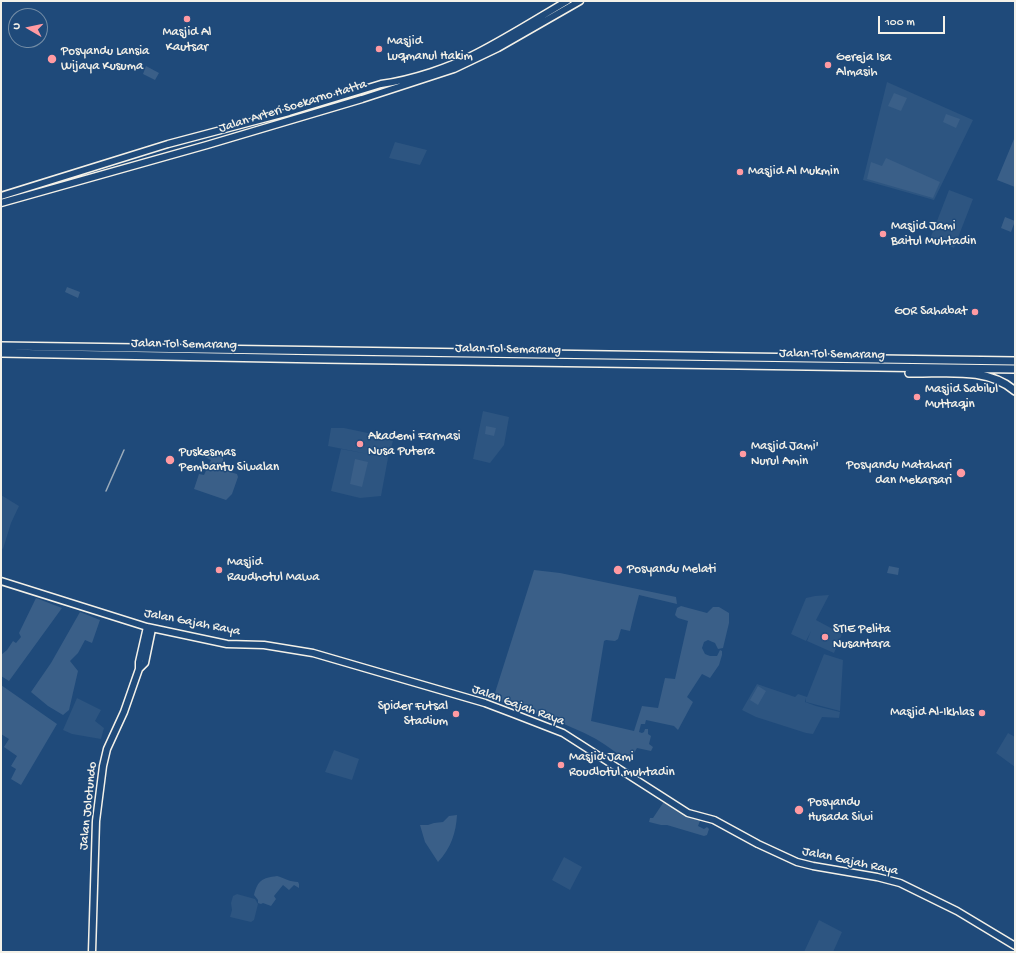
<!DOCTYPE html>
<style>
body{margin:0}
#map{position:relative;width:1016px;height:953px;overflow:hidden;background:#1f4a7a;font-family:"Gochi Hand",sans-serif}
canvas{display:block}
.frame{position:absolute;inset:0;border:2px solid #f4f1e8;pointer-events:none}
.north{position:absolute;left:8px;top:8px;width:40px;height:40px;box-sizing:border-box;background:#1f4a7a;border:1px solid #748da6;border-radius:50%;rotate:279deg;font-size:11px;font-weight:700;line-height:16px;text-align:center;color:#f4f1e8}
.north::after{content:'';display:block;margin:auto;width:14px;height:18px;background:#ff9aa2;clip-path:polygon(50% 0,100% 100%,50% 72%,0 100%)}
.scale{position:absolute;left:878px;top:16px;width:67px;height:18px;box-sizing:border-box;border:2px solid #f4f1e8;border-top:0;padding-left:5px;font-size:12px;line-height:14px;white-space:nowrap;color:#f4f1e8;-webkit-text-stroke:3px #1f4a7a;paint-order:stroke}
</style>
<div id="map">
<canvas width="1016" height="953"></canvas>
<div class="frame"></div>
<div class="north">U</div>
<div class="scale">100 m</div>
</div>
<script>
const c = document.querySelector('canvas').getContext('2d');
c.lineJoin = 'round';
function fillPath(path, color) {
  c.fillStyle = color;
  c.fill(path, 'evenodd');
}
function trace(path, color, width, dash) {
  c.strokeStyle = color;
  c.lineWidth = width;
  c.lineCap = dash ? 'butt' : 'round';
  c.setLineDash(dash || []);
  c.stroke(path);
}
function write(font, color, halo, rows, align = 'center') {
  c.font = font + ' "Gochi Hand",sans-serif';
  c.lineWidth = 3;
  c.setLineDash([]);
  c.textBaseline = 'middle';
  c.strokeStyle = halo;
  c.fillStyle = color;
  for (const [text, x, y, turn = 0] of rows) {
    c.save();
    c.translate(x, y);
    c.rotate((+turn || 0) * Math.PI / 180);
    c.textAlign = isNaN(turn) ? turn : align;
    if (halo) c.strokeText(text, 0, 0);
    c.fillText(text, 0, 0);
    c.restore();
  }
}
const built = new Path2D(`
 M887 82 973 120 934 200 863 180Z
 M395 142 427 150 420 165 389 158Z
 M949 190 973 199 954 248 930 239Z
 M483 411 509 417 504 445 490 463 473 459Z
 M331 428H344L382 436 393 441 388 458 381 496 360 498 331 491 341 449 368 454 328 446Z
 M1 495 19 506 11 523 3 549 1 548Z
 M829 595 816 620 842 634 834 653 807 641 811 631 806 641 791 634 806 598 815 596Z
 M824 654 843 660 840 711 806 702V698L805 702 816 706 840 712 839 718 822 717 813 734 806 733 756 717 742 710 757 684 795 697 798 694 807 697Z
 M77 698 101 710 95 721 104 728 101 739 72 734 63 730Z
 M1008 733 1015 737V767L996 753Z
 M334 750 359 759 352 780 325 772Z
 M564 857 582 867 570 890 552 880Z
 M237 894 255 899 258 904 254 920 251 922 230 917 232 910 231 903 233 896Z
 M819 920 842 932 833 952H804Z`);
const green = new Path2D(`
 M72 61 82 66 80 71 70 67Z
 M146 66 159 73 155 80 143 74Z
 M894 93 907 98 901 111 888 106Z
 M946 114 960 119 956 128 943 122Z
 M1014 139H1015V187L997 180Z
 M886 158 940 182 933 198 867 179 871 162 882 166Z
 M1005 217 1015 221 1011 232 1001 228Z
 M67 287 80 292 78 298 65 292Z
 M486 426 496 428 494 436 485 434Z
 M211 451 223 456V470L237 474 238 477 232 494 226 500 194 489 199 474 204 475 211 460 205 457 207 454Z
 M355 459 368 462 362 487 350 484Z
 M889 566 899 568 898 575 887 573Z
 M534 570 560 573 676 597 677 604 639 595 634 614 630 631 621 629 618 639 615 641 606 640 604 641 591 721 634 731 642 706 658 708 665 678 675 679 688 621 678 618 675 615 677 608 681 606 707 613 713 607H719L729 613V623L723 648 718 649 715 643 708 640 704 642 702 648 705 654 710 656H717L720 650 722 651V655L719 665 710 678 702 674 687 697 693 702 678 730 674 726 646 720 645 724H641L639 732 642 733 644 732 645 729H648V734L651 736 649 744 653 747 651 751 637 748 629 762C618 754 608 746 596 739 564 722 528 710 493 699Z
 M36 598 62 608 9 681 1 676V655L7 650 13 641 16 643 21 637 19 633Z
 M80 612 100 620 92 643 85 640 78 653 70 661 78 671 69 710 63 715 48 706 31 692 51 663Z
 M1 685 57 724 21 785 11 779 16 769 11 766 17 756 4 747 9 739 1 734Z
 M758 686 766 691 758 705 750 700Z
 M663 803H669L702 817 703 821H700L698 826 704 829 707 827 709 829 707 835 704 836 667 825H661L649 822 650 818H653Z
 M457 815C456 833 451 848 438 862L425 842 420 825H428L434 823 443 822 449 816Z
 M277 876C284 878 290 882 298 882L299 884V888L294 885 289 890 283 885 274 896 276 899 271 906 263 903 261 904 258 903V900L254 895C258 880 262 878 277 876Z`);
const stream = new Path2D(`
 M106 491 124 450`);
const major = new Path2D(`
 M1 196 168 144 289 112 381 84C411 80 451 67 477 53 508 37 538 18 567 1
 M1 203 207 145 362 99 454 69 498 48 580 1
 M1 581 147 627 227 644 264 645 313 653 485 703 514 714 563 733 688 813 714 820 758 844 797 862 813 866 877 877 900 883 957 911 1015 946
 M139 669 145 663 152 629
 M92 952 96 821 103 766 107 749 124 712 139 669V662L147 627`);
const highway = new Path2D(`
 M1 346 1015 361
 M1 353 324 359 1015 369
 M909 373C943 374 987 366 1015 391`);
const markers = [
 [187,19,4,"#ff9aa2"],
 [379,49,4,"#ff9aa2"],
 [52,59,5,"#ff9aa2"],
 [828,65,4,"#ff9aa2"],
 [740,172,4,"#ff9aa2"],
 [883,234,4,"#ff9aa2"],
 [975,312,4,"#ff9aa2"],
 [917,397,4,"#ff9aa2"],
 [360,444,4,"#ff9aa2"],
 [743,454,4,"#ff9aa2"],
 [170,460,5,"#ff9aa2"],
 [961,473,5,"#ff9aa2"],
 [219,570,4,"#ff9aa2"],
 [618,570,5,"#ff9aa2"],
 [825,637,4,"#ff9aa2"],
 [982,713,4,"#ff9aa2"],
 [456,714,4,"#ff9aa2"],
 [561,765,4,"#ff9aa2"],
 [799,810,5,"#ff9aa2"]
];
const poiNames = [
 ["Masjid Al",187,33,"center"],
 ["Kautsar",187,48,"center"],
 ["Masjid",387,42],
 ["Luqmanul Hakim",387,57],
 ["Posyandu Lansia",61,52],
 ["Wijaya Kusuma",61,67],
 ["Gereja Isa",836,58],
 ["Almasih",836,73],
 ["Masjid Al Mukmin",748,172],
 ["Masjid Jami",891,227],
 ["Baitul Muhtadin",891,242],
 ["GOR Sahabat",967,312,"right"],
 ["Masjid Sabilul",925,390],
 ["Muttaqin",925,405],
 ["Akademi Farmasi",368,437],
 ["Nusa Putera",368,452],
 ["Masjid Jami'",751,447],
 ["Nurul Amin",751,462],
 ["Puskesmas",179,453],
 ["Pembantu Siwalan",179,468],
 ["Posyandu Matahari",952,466,"right"],
 ["dan Mekarsari",952,481,"right"],
 ["Masjid",227,563],
 ["Raudhotul Mawa",227,578],
 ["Posyandu Melati",627,570],
 ["STIE Pelita",833,630],
 ["Nusantara",833,645],
 ["Spider Futsal",448,707,"right"],
 ["Stadium",448,722,"right"],
 ["Masjid Al-Ikhlas",974,713,"right"],
 ["Masjid Jami",569,758],
 ["Roudlotul muhtadin",569,773],
 ["Posyandu",808,803],
 ["Husada Siwi",808,818]
];
const streetNames = [
 ["Jalan Arteri Soekarno Hatta",293,107,-17],
 ["Jalan Tol Semarang",184,345,1],
 ["Jalan Tol Semarang",508,350,1],
 ["Jalan Tol Semarang",832,355,1],
 ["Jalan Gajah Raya",192,623,11],
 ["Jalan Gajah Raya",518,706,20],
 ["Jalan Jolotundo",89,806,-84],
 ["Jalan Gajah Raya",850,862,12]
];
fillPath(built, '#2d5581');
fillPath(green, '#3a5f88');
trace(stream, '#9cacbb', 1.5);
trace(major, '#f4f1e8', 9);
trace(highway, '#f4f1e8', 10);
trace(major, '#1f4a7a', 6);
trace(highway, '#1f4a7a', 7);
for (const [x, y, r, color] of markers) {
  const dot = new Path2D();
  dot.arc(x, y, r, 0, 2 * Math.PI);
  c.fillStyle = color;
  c.fill(dot);
  trace(dot, '#1f4a7a', 1.5);
}
write('13px', '#f4f1e8', '#1f4a7a', poiNames, 'left');
write('13px', '#f4f1e8', '#1f4a7a', streetNames);
</script>
